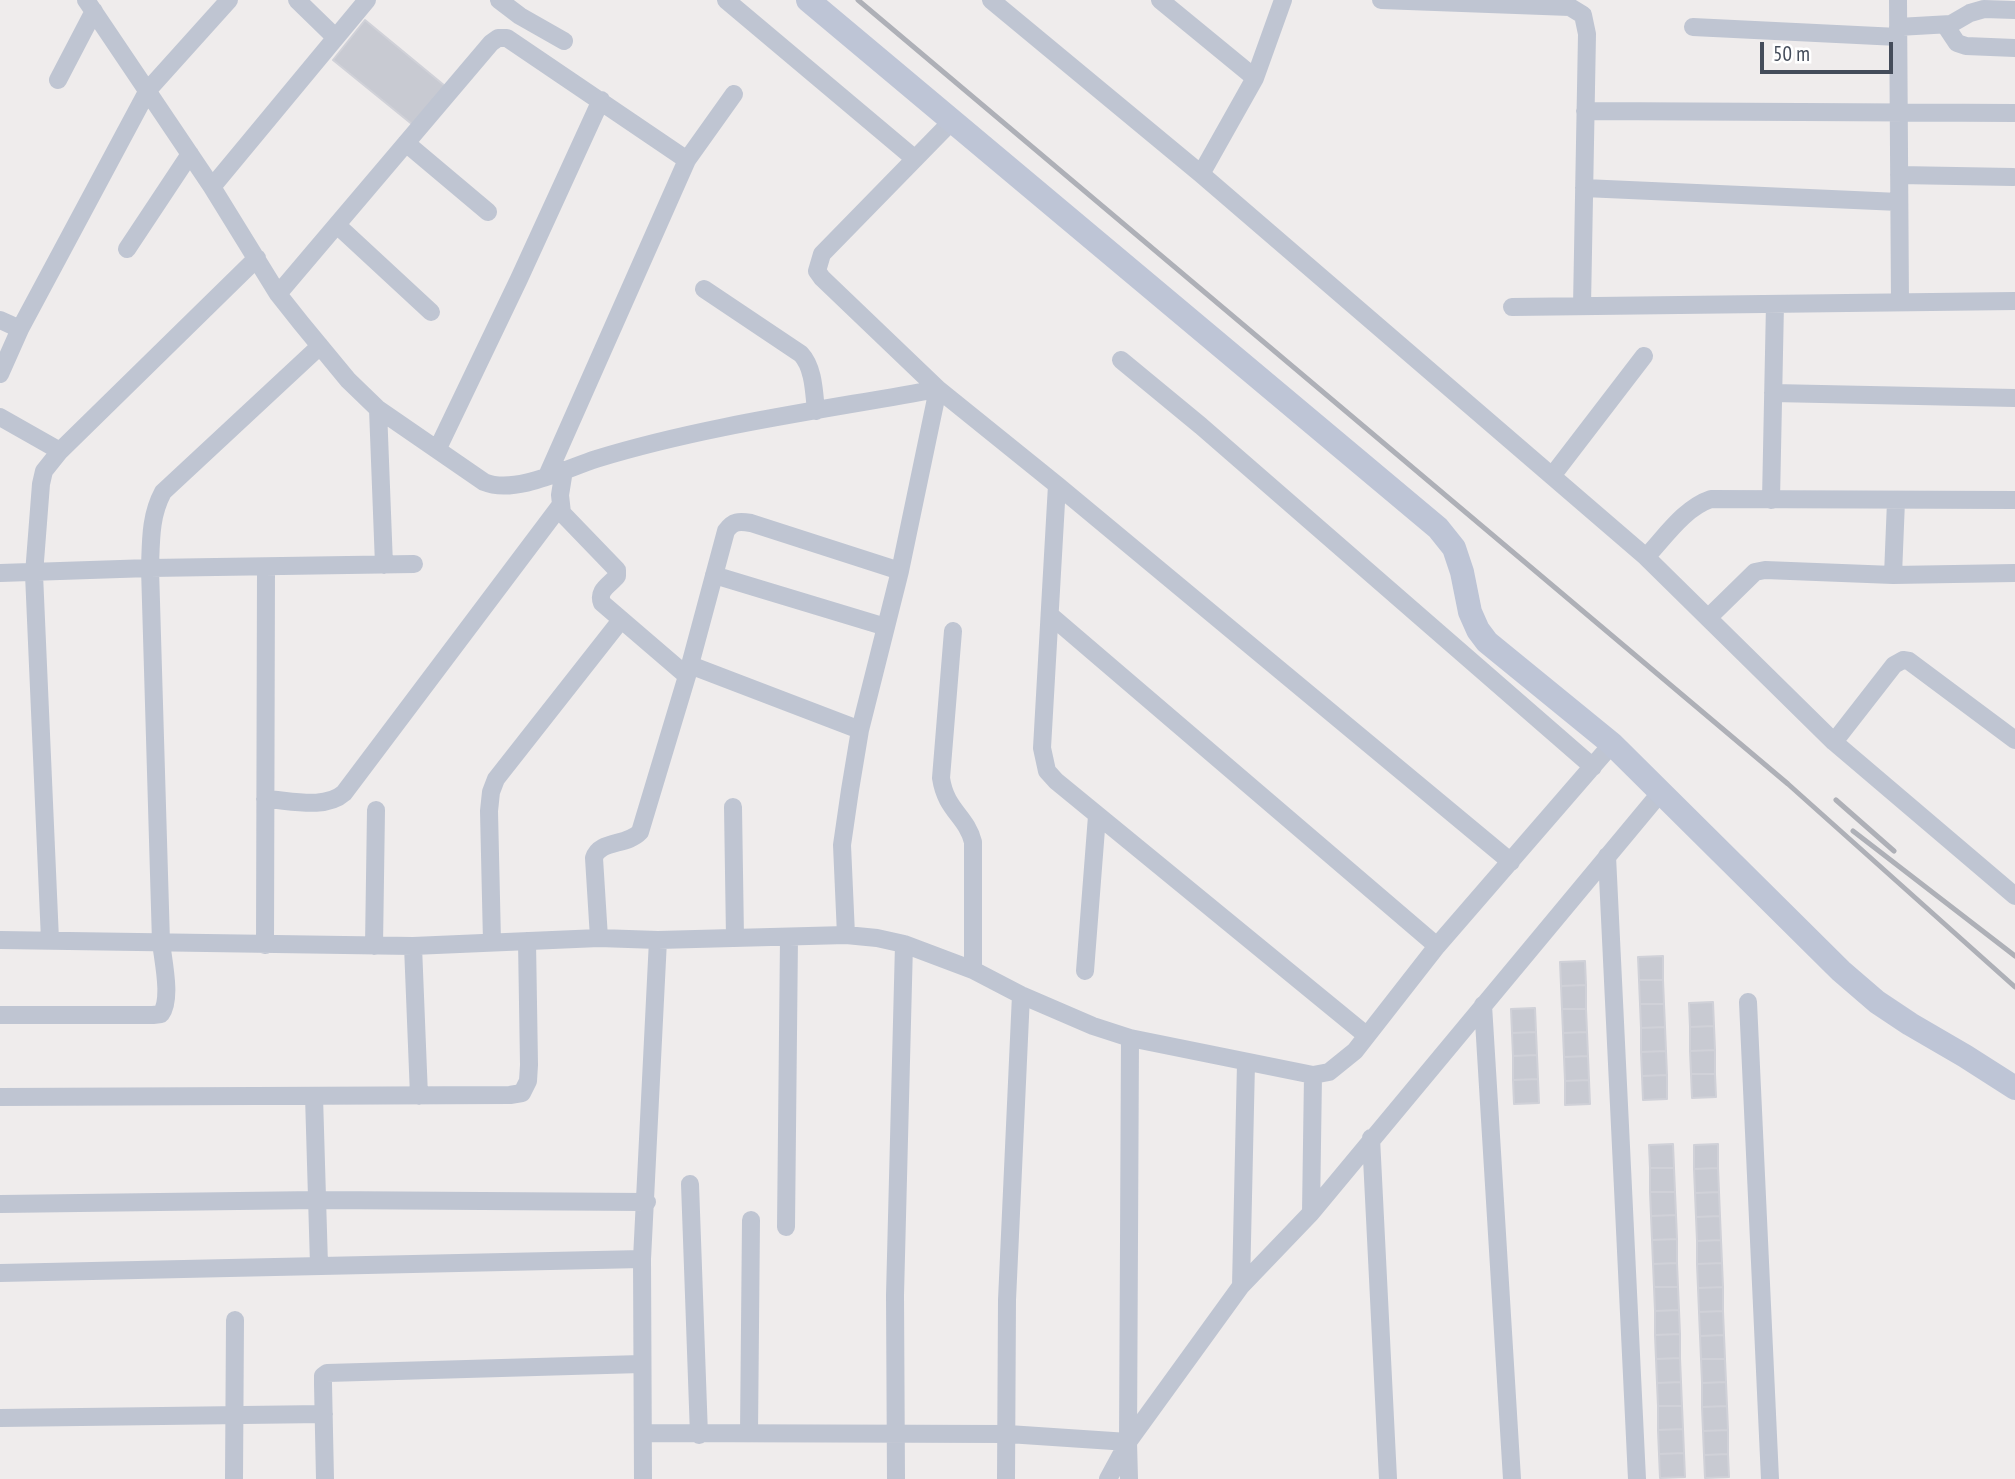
<!DOCTYPE html>
<style>
body{margin:0}
#map{position:relative;width:2015px;height:1479px;overflow:hidden;background:#efecec;font-family:"PT Sans Narrow",sans-serif}
canvas{display:block}
.scale{position:absolute;left:1760px;top:42px;width:133px;height:32px;box-sizing:border-box;border:4px solid #444c5a;border-top:0;padding-left:9px;font-size:21px;line-height:24px;white-space:nowrap;color:#444c5a;-webkit-text-stroke:5px #fff;paint-order:stroke}
</style>
<div id="map">
<canvas width="2015" height="1479"></canvas>
<div class="scale">50 m</div>
</div>
<script>
const c = document.querySelector('canvas').getContext('2d');
c.lineJoin = 'round';
function fillPath(path, color) {
  c.fillStyle = color;
  c.fill(path, 'evenodd');
}
function trace(path, color, width, dash) {
  c.strokeStyle = color;
  c.lineWidth = width;
  c.lineCap = dash ? 'butt' : 'round';
  c.setLineDash(dash || []);
  c.stroke(path);
}
const building = new Path2D(`
 M365 20 445 86 413 125 333 60Z
 M1663 956V980H1639L1638 957Z
 M1585 961 1586 985 1561 986 1560 962Z
 M1639 980H1663L1664 1004H1640Z
 M1586 985V1009H1562L1561 986Z
 M1713 1002 1714 1026 1690 1027 1689 1003Z
 M1640 1004H1664L1665 1027 1641 1028Z
 M1535 1008 1536 1032 1512 1033 1511 1009Z
 M1562 1009H1586L1587 1032 1563 1033Z
 M1714 1026 1715 1050 1690 1051V1027Z
 M1665 1027 1666 1051 1641 1052V1028Z
 M1536 1032 1537 1055 1513 1056 1512 1033Z
 M1587 1032 1588 1056 1564 1057 1563 1033Z
 M1715 1050V1074H1691L1690 1051Z
 M1666 1051 1667 1075 1642 1076 1641 1052Z
 M1537 1055 1538 1079 1513 1080V1056Z
 M1588 1056 1589 1080 1565 1081 1564 1057Z
 M1691 1074H1715L1716 1097 1692 1098Z
 M1667 1075V1099L1643 1100 1642 1076Z
 M1538 1079 1539 1103 1514 1104 1513 1080Z
 M1589 1080 1590 1104 1565 1105V1081Z
 M1673 1144 1674 1168H1650L1649 1145Z
 M1718 1144V1168L1694 1169V1145Z
 M1650 1168H1674L1675 1192H1650Z
 M1718 1168 1719 1192 1695 1193 1694 1169Z
 M1650 1192H1675L1676 1215 1651 1216Z
 M1719 1192 1720 1216 1696 1217 1695 1193Z
 M1676 1215 1677 1239 1652 1240 1651 1216Z
 M1720 1216 1721 1240 1697 1241 1696 1217Z
 M1677 1239V1263L1653 1264 1652 1240Z
 M1721 1240 1722 1263 1697 1264V1241Z
 M1677 1263 1678 1287H1654L1653 1264Z
 M1722 1263 1723 1287 1698 1288 1697 1264Z
 M1654 1287H1678L1679 1310 1655 1311Z
 M1723 1287V1311L1699 1312 1698 1288Z
 M1679 1310 1680 1334 1655 1335V1311Z
 M1723 1311 1724 1335 1700 1336 1699 1312Z
 M1680 1334V1358L1656 1359 1655 1335Z
 M1724 1335 1725 1359H1701L1700 1336Z
 M1680 1358 1681 1382 1657 1383 1656 1359Z
 M1701 1359H1725L1726 1382 1702 1383Z
 M1681 1382 1682 1406H1658L1657 1383Z
 M1726 1382 1727 1406 1702 1407V1383Z
 M1658 1406H1682L1683 1429 1658 1430Z
 M1727 1406 1728 1430 1703 1431 1702 1407Z
 M1683 1429 1684 1453 1659 1454 1658 1430Z
 M1728 1430V1454L1704 1455 1703 1431Z
 M1684 1453 1685 1477 1660 1478 1659 1454Z
 M1728 1454 1729 1477 1705 1478 1704 1455Z`);
const street = new Path2D(`
 M86 0 212 187 278 294 301 323 348 380 378 409 484 482C515 495 565 469 596 459 707 425 824 410 938 389L900 571 860 730 850 790 842 845 846 935
 M297 0 335 37
 M499 0 520 16 564 41
 M726 0 915 159
 M991 0 1201 174 1646 557 1834 742 2015 896
 M1160 0 1255 78
 M1381 0 1570 7 1583 15 1587 34 1582 306
 M1898 0 1900 302
 M1945 25 1957 43 1966 46 2015 48
 M1693 27 1898 37
 M1898 27 1951 24 1970 13 1984 9 2015 10
 M58 80 94 11
 M1585 111 2015 113
 M952 121 822 254 817 271 822 278 938 389 1057 485 1511 862
 M406 143 488 212
 M1201 174 1255 78 1283 0
 M1899 175 2013 177
 M212 187 367 0
 M1584 188 1899 202
 M337 225 431 312
 M127 249 190 154
 M704 289 801 354C814 368 814 393 816 411
 M278 294 491 43 498 38H507L687 160
 M1512 307 2015 301
 M0 320 20 329
 M1121 360 1201 426 1593 767
 M0 374 20 329 148 90 229 0
 M1773 393 2015 398
 M378 409 384 565
 M0 417 60 451
 M438 448 519 279 601 100
 M564 470 560 495 562 513 617 570V576C610 585 597 590 602 603L687 676
 M547 476 687 160 734 94
 M1552 476 1644 356
 M1057 485 1042 748 1047 771 1056 781 1366 1035
 M1771 500 1775 304
 M1646 557C1665 537 1684 508 1711 499L2015 500
 M0 573 150 568 414 564
 M714 575 886 627
 M1893 575 1896 501
 M1050 615 1437 946
 M1708 618 1755 572 1765 570 1893 575 2015 573
 M953 631 941 778C946 811 966 815 973 842V970
 M690 665 860 730
 M1834 742 1894 665 1903 660 1909 661 2015 740
 M265 799C289 800 325 810 344 793L560 506
 M733 807 735 938
 M1607 856 1637 1479
 M599 938 594 858C599 840 627 846 640 832L687 676 726 531C733 521 739 521 751 523L900 571
 M0 940 413 946 599 938 658 940 846 935 877 938 904 944 973 970 1021 995 1093 1026 1130 1038 1313 1075 1329 1072 1355 1051 1437 946 1612 744
 M50 940 34 574 41 484 44 471 60 451 257 258
 M492 942 489 811 491 792 496 779 621 620
 M265 945 266 568
 M374 946 376 810
 M413 946 419 1096
 M1085 971 1097 816
 M1748 1002 1770 1479
 M1483 1005 1512 1479
 M0 1015H153L161 1014C172 999 163 961 161 942L150 568C151 541 150 516 163 492L320 346
 M314 1096 319 1265
 M0 1097 510 1095 522 1093 528 1081 529 1065 527 941
 M1371 1138 1388 1479
 M690 1184 699 1435
 M0 1204 318 1200 647 1202
 M1311 1213 1313 1075
 M786 1227 789 937
 M0 1273 642 1259
 M1241 1286 1246 1063
 M0 1418 324 1414
 M643 1433 1008 1434 1128 1442
 M749 1433 751 1220
 M234 1479 235 1320
 M325 1479 323 1384V1376L327 1373 641 1364
 M643 1479 642 1259 658 940
 M896 1479 895 1295 904 944
 M1006 1479 1007 1300 1021 995
 M1108 1479 1128 1442 1130 1038
 M1129 1479 1128 1442 1241 1286 1311 1213 1661 792`);
const secondary = new Path2D(`
 M808 0 1438 528 1454 548 1462 572 1470 612 1478 630 1487 642 1612 744 1841 971 1877 1002 1910 1024 1965 1056 2015 1088`);
const rail = new Path2D(`
 M858 0 1788 784 2015 987
 M1836 800 1894 851
 M1853 831 2015 956`);
fillPath(building, '#c8cad2');
trace(building, '#d0d1d8', 2);
trace(street, '#bfc5d2', 18);
trace(secondary, '#bec5d6', 24);
trace(rail, '#aeb0b7', 5);
</script>
